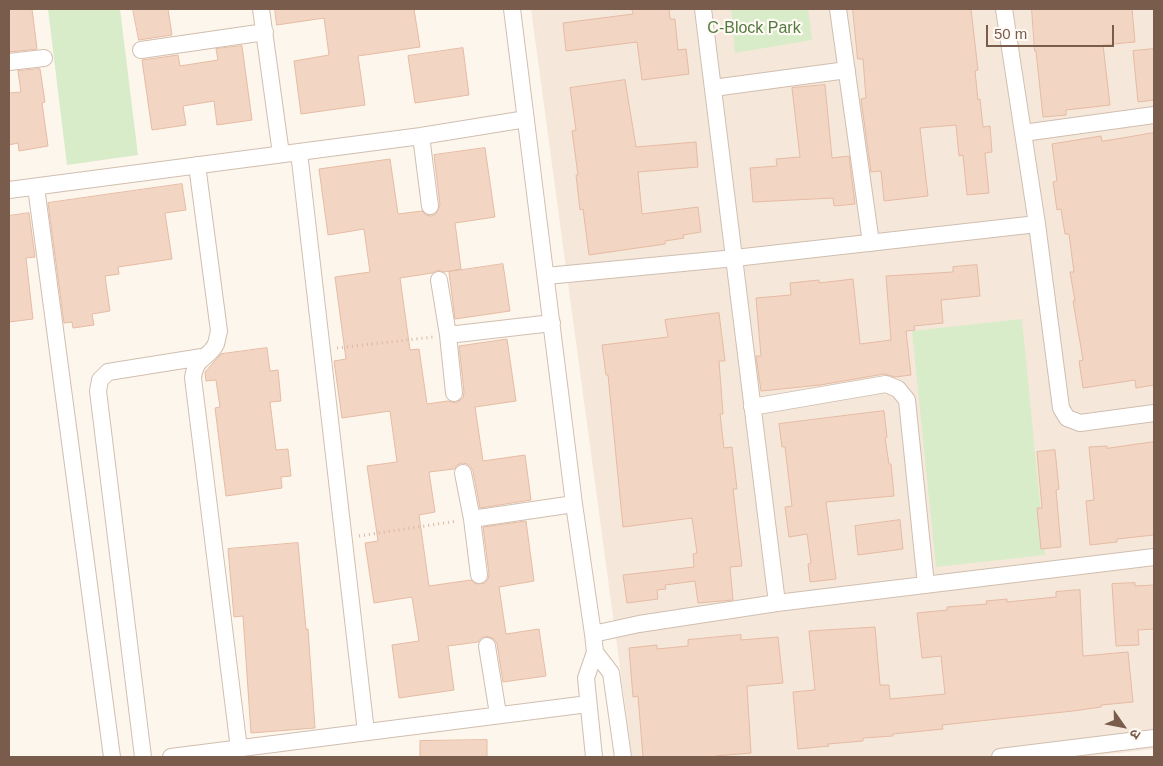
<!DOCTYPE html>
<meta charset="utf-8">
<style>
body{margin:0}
#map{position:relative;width:1163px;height:766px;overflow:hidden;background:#fdf6ec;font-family:Helvetica,"Noto Sans Devanagari",sans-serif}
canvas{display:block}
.frame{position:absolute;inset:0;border:10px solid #7a5c4d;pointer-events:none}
.north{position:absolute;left:1098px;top:701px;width:50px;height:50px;-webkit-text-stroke:4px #fffaf3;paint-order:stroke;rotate:123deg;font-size:14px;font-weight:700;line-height:20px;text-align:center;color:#7a5c4d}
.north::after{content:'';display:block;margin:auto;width:18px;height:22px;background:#7a5c4d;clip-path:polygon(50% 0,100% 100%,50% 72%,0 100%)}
.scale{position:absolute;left:986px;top:25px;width:128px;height:22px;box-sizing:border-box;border:2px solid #7a5c4d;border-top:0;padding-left:6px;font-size:15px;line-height:18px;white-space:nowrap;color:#7a5c4d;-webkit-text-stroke:4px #fffaf3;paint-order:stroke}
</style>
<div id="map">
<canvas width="1163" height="766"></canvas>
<div class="frame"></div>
<div class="north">उ</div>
<div class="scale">50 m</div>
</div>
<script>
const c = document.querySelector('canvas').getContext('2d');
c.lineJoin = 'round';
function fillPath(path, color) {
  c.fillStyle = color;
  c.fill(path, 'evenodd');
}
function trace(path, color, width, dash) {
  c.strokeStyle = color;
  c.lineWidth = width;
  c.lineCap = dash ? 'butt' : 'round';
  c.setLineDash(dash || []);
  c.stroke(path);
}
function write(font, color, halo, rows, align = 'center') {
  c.font = font + ' Helvetica,sans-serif';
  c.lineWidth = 4.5;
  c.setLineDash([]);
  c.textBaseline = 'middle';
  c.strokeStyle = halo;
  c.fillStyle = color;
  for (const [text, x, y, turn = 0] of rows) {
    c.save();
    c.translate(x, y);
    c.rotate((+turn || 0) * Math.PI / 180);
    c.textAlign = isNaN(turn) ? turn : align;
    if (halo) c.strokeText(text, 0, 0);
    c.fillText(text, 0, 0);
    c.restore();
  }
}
const residential = new Path2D(`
 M531 9H1154V749L1086 757H632Z`);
const green = new Path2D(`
 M48 9H120L138 155 67 165Z
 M731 9H808L812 40 735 53Z
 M1022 319 1045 555 936 567 912 331Z`);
const building = new Path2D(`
 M9 9H32L37 49 9 52Z
 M133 9H168L172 35 139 40Z
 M275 9H414L420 47 358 56 365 105 301 114 294 61 329 55 324 18 277 25Z
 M632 9H669L670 19H675L678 50 686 49 689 74 642 80 637 42 566 51 563 23 633 14Z
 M853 9H971L978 70 975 71 978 100 980 99 983 127 990 126 992 152 985 153 989 193 967 195 963 155 959 156 956 125 920 128 928 196 884 201 881 171 871 172 861 99 866 98 863 59H858Z
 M1032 9H1132L1135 42 1103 45 1110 105 1066 110V115L1043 117 1036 51H1035Z
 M242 46 252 120 217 125 214 101 183 106 186 125 152 130 142 60 178 55 180 66 218 60 216 49Z
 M463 48 469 95 415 103 408 56Z
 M1154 49V100L1138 102 1133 51Z
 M40 69 45 102 42 103 48 146 19 151 18 143 9 145V93L21 92 18 71Z
 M625 80 636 147 696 142 698 167 638 172 642 214 698 207 701 232 683 235 684 238 665 241V244L589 255 583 209 580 210 576 175H578L572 131 576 130 570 88Z
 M825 85 832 158 849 156 855 204 834 206 833 198 753 202 750 168 777 166 776 159 800 157 792 88Z
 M1154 133V385L1136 388 1135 380 1083 388 1079 361 1083 360 1073 301H1075L1070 272H1074L1069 234H1065L1061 209 1057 210 1053 182 1057 181 1052 144 1101 136 1102 141Z
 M485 148 495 217 455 223 461 269 444 272 438 270 432 273 400 278 410 350 419 349 427 404 448 401 456 403 463 398 464 392 459 346 507 339 516 401 475 407 483 461 525 455 531 500 480 508 473 471 471 467 467 464 462 463 457 465 454 469 429 472 435 512 419 515 429 586 471 580 476 584 485 583 488 579 489 574 483 527 526 521 534 581 499 587 506 634 539 629 546 676 503 682 497 644 494 639 486 636 481 638 478 642 448 646 454 690 399 698 392 645 419 641 412 597 374 603 365 543 378 541 367 466 397 462 390 411 342 418 334 361 346 359 335 277 370 272 364 229 328 235 319 169 390 159 398 214 422 211 426 215 431 216 436 214 440 205 434 155Z
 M182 184 186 210 165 213 172 259 118 267 119 274 105 276 110 311 92 314 94 325 73 328 72 322 64 323 48 203Z
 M29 213 35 257 26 258 33 319 9 322V216Z
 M503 264 510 311 455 319 449 272Z
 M977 265 980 296 941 300 943 323 914 326 915 330 906 331 911 375 895 377 884 374 820 385 761 391 756 356H761L756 298 791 295 790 283 819 280V283L853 279 860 344 891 340 886 276 953 272V267Z
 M719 313 725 361H719L723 414H720L724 448 732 447 737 489H733L742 566 730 567 733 600 698 603 695 581 665 585 666 589 657 590 658 599 627 603 623 575 694 567 693 554 697 553 692 518 623 527 608 375H606L602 345 668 337 665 320Z
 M267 348 270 371 278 370 281 401 270 402 276 450 288 449 291 476 281 477 282 488 226 496 215 408 220 407 216 380 206 381 205 372 221 354Z
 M884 411 887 437 885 438 889 464H891L894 496 826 502 836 579 810 582 808 564 811 563 807 534 789 537 785 507 792 506 785 447H782L779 424Z
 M1154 442V535L1117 539V542L1090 545 1086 501 1094 500 1089 447 1107 446V448Z
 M1055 450 1059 489 1056 490 1061 547 1041 549 1037 508H1042L1037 452Z
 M900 520 903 549 858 555 855 526Z
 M298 543 306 629H308L315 728 251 733 243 616 234 617 228 549Z
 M1135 583V586L1154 585V629L1138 630 1139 645 1116 646 1112 584Z
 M1080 590 1083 656 1128 652 1133 702 1101 705V707L1073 711 942 725 943 729 893 734V736L863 738V741L828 744 829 746 798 749 793 692 815 690 809 631 875 627 880 685H889L890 699 945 694 941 656 922 658 917 613 947 610V607L987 604 986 601 1007 599V602L1056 597V592Z
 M741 635V640L778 637 783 683 747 686 751 753 715 756V757H643L638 696 633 697 629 648 657 645V649L688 646V640Z
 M487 740V757H420V741Z`);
const path = new Path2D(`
 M337 348 433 337
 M359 536 457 521`);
const minor = new Path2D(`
 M261 9 281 154
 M512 9 574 504 593 634 595 652 586 678 594 757
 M703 9 777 603
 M838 9 871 243
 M1004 9 1037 224 1061 408 1067 418 1080 423 1154 413
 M141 50 265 32
 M9 62 44 58
 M713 88 847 70
 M1023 133 1154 115
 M421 136 430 206
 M299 152 366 732
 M197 165 219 331C218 335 217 340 216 344 208 360 196 355 193 378L239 749
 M36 187 112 757
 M9 190 421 136 526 119
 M546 276 735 258 1037 224
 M439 280 448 335 454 393
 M448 335 552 323
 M752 407 886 384 898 389 907 400 926 585
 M463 473 472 519 479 575
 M472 519 574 504
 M593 634 639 624 777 603 1154 557
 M487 646 498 714
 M595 652 611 673 623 757
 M143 757 98 391 100 380 108 372 202 357
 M171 757 588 704
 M1000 757 1154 738`);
const parkNames = [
 ["C-Block Park",754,29]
];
fillPath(residential, '#f5e8da');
fillPath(green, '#d8ecc9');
fillPath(building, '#f3d5c3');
trace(building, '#e6bba3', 1);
trace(minor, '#d1beb0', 18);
trace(path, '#d9b8a5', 3, [1, 4]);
trace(minor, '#fff', 16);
write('16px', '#537a41', '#fffaf3', parkNames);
</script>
